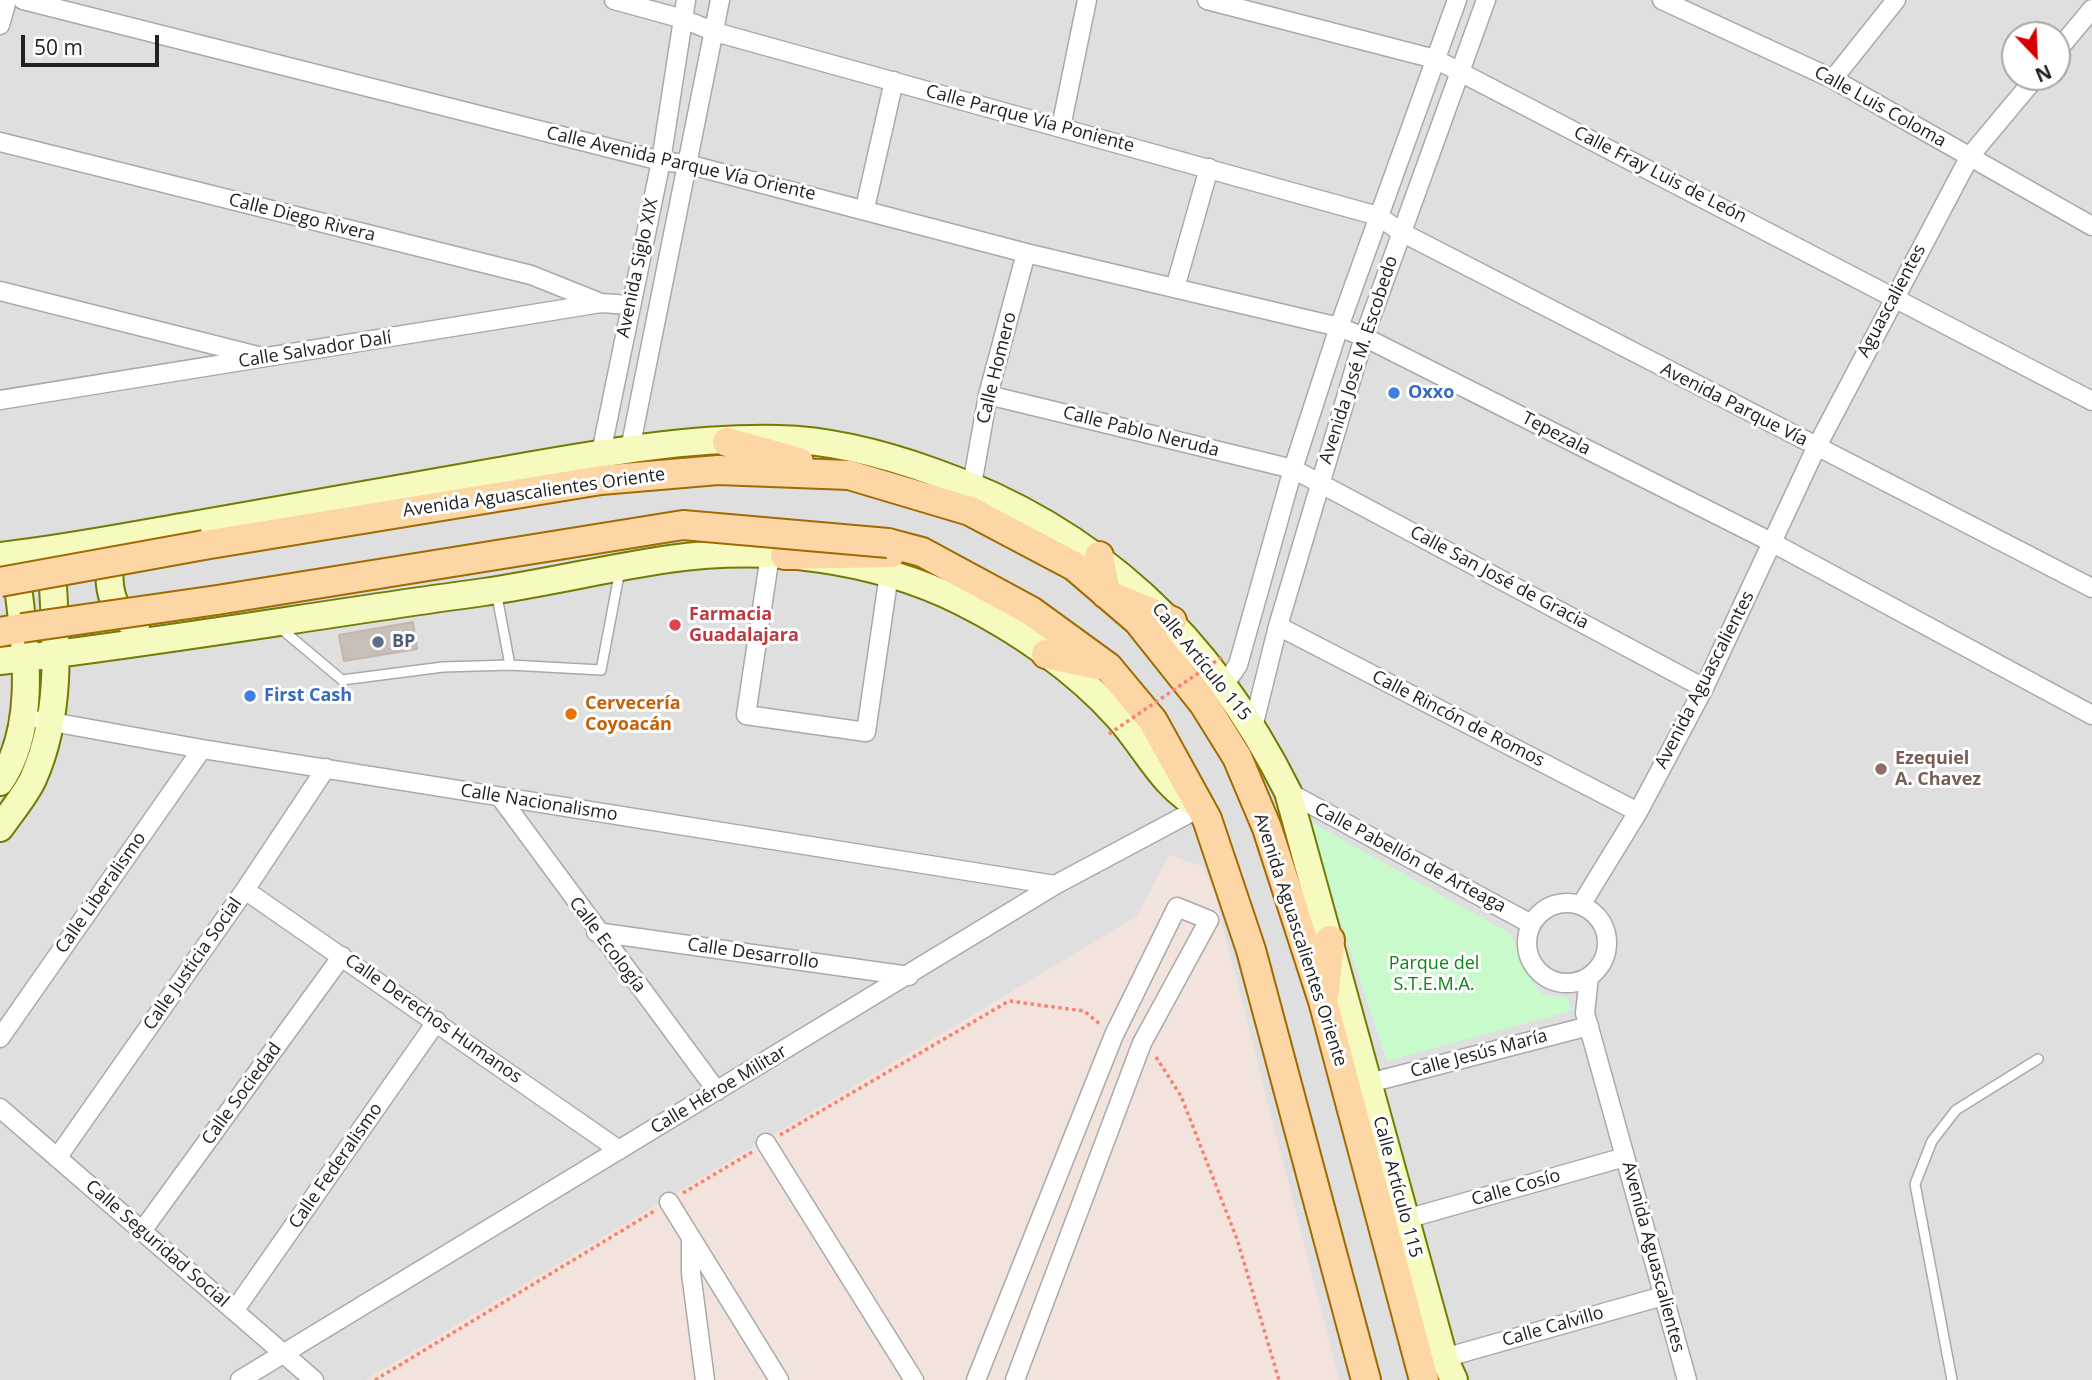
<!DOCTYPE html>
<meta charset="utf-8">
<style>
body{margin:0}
#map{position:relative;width:2092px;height:1380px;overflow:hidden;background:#f2efe9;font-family:"Open Sans",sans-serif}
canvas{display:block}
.north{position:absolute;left:2001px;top:21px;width:70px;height:70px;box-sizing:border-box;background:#fff;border:2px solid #a7a7a7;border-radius:50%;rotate:157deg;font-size:19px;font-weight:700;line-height:28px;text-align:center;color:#222}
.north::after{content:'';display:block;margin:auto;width:24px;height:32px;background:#d40000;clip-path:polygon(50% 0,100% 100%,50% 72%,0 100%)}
.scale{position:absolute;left:21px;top:35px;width:138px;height:32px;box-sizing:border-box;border:4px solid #222;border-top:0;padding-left:9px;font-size:21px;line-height:24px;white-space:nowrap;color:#222;-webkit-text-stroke:5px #fff;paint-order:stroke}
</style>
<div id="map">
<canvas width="2092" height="1380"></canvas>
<div class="north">N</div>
<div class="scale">50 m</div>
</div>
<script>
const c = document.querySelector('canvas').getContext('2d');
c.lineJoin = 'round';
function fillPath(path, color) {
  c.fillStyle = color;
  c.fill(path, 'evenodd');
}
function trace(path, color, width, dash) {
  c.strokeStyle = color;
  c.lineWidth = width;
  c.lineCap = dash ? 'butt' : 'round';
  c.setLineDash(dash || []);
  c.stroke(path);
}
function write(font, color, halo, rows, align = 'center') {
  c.font = font + ' "Open Sans",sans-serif';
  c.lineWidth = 6;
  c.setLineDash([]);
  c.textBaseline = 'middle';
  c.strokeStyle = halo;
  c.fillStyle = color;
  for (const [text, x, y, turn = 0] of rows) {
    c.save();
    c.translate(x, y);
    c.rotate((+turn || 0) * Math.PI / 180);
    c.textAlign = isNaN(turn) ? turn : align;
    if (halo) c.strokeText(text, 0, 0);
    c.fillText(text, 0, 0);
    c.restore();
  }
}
const residential = new Path2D(`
 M0 0H2092V1380H0ZM2015 35H2057V77H2015Z`);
const military = new Path2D(`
 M1169 855 1203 866 1214 892 1339 1380H365L1137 916Z`);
const park = new Path2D(`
 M1307 820 1511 934 1526 971 1541 994 1568 998 1571 1011 1387 1061Z`);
const building = new Path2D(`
 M413 622 417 649 344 661 339 635Z`);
const path = new Path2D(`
 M1156 1057 1181 1096 1237 1239 1279 1380
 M780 1135 1009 1001 1084 1011 1101 1025
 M683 1193 752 1152
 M375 1380 656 1210`);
const lane = new Path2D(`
 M496 591 510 665
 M279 627 342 680 443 667 510 665 601 670 620 570
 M1952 1380 1915 1184 1932 1141 1956 1110 2038 1059`);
const street = new Path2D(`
 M23 0 661 161 687 164 1026 253 1339 327 1364 337 1773 543 2092 715
 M614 0 683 19 715 32 1378 216 1401 232 2092 588
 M1207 0 1435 59 2092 401
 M1662 0 1833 79 2092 226
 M0 25 7 0
 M2057 51 2092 9
 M1833 79 1896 0
 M1061 127 1087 0
 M0 142 531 275 601 303
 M865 208 894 81
 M1175 288 1209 168
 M0 291 258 356
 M988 395 1293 469 1704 688
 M0 400 601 303 630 305
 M630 449 720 0
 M601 453 661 161 686 0
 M972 485 988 395 1026 253
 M770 555 746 715 866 732 889 574
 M1278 626 1638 812
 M1224 685 1238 665 1293 469 1339 327 1457 0
 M41 720 202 749 1055 885
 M1253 727 1278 626 1364 337 1486 0
 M1288 792 1531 924
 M500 797 717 1091
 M245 890 619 1150
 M1527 943a40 40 0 1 1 80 0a40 40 0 1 1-80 0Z
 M1581 905 1638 812 1704 688 1816 448 1970 156 2036 77
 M596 932 909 976
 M1589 977 1585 1013 1687 1380
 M0 1038 202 749
 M1369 1083 1589 1026
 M0 1108 314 1380
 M766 1143 914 1380
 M57 1158 245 890 326 768
 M669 1202 779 1380
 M1406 1219 1625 1157
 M142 1231 342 956
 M691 1239V1273L705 1380
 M234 1311 437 1021
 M1444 1358 1663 1296
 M240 1380 1055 885 1201 807
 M976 1380 1114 1035 1177 907 1209 920 1142 1043 1015 1380`);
const secondary = new Path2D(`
 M118 544C103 567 107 613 136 625
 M0 556C64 549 129 536 193 525 295 507 397 489 499 471 590 455 685 437 779 439 832 440 884 454 934 472 1097 529 1211 638 1288 792L1444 1358 1454 1380
 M0 661C162 642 322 614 484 592 546 583 607 568 669 559 767 545 873 558 962 602 1018 630 1076 670 1118 717 1147 749 1162 787 1201 807
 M0 782C42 720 22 630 15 560
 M0 828C11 812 25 796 33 779 65 708 55 628 51 553`);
const primary = new Path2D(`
 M727 442 799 462
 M888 543 922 552 1031 611 1108 667 1153 721 1207 819 1251 950 1366 1380
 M204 545 601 480 718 470 849 475 970 511 1074 566 1138 621 1204 704 1237 757 1267 828 1323 1001 1424 1380
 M785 555 891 553
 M1099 556 1106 594 1172 621
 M0 632 22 628
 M1046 654 1098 665
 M1325 991 1330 940`);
const pathBridge = new Path2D(`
 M1109 734 1222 657`);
const primaryBridge = new Path2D(`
 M0 582 204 545
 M22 628 217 600 683 525 888 543`);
const markers = [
 [1394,393,7,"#3f7fe0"],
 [675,625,7,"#e0444e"],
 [378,642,7,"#5c6f8a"],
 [250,696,7,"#3f7fe0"],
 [571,714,7,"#e8710a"],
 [1881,769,7,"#8d6e63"]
];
const streetNames = [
 ["Calle Luis Coloma",1880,107,29],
 ["Calle Parque Vía Poniente",1030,119,15],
 ["Calle Avenida Parque Vía Oriente",681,164,13],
 ["Calle Fray Luis de León",1660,175,27],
 ["Calle Diego Rivera",302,218,14],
 ["Avenida Siglo XIX",638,268,-78],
 ["Aguascalientes",1892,301,-62],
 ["Calle Salvador Dalí",315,350,-9],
 ["Avenida José M. Escobedo",1359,360,-72],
 ["Calle Homero",997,368,-76],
 ["Avenida Parque Vía",1734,405,27],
 ["Calle Pablo Neruda",1141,432,14],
 ["Tepezala",1556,434,27],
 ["Avenida Aguascalientes Oriente",534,493,-8],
 ["Calle San José de Gracia",1499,578,28],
 ["Calle Artículo 115",1201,662,51],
 ["Avenida Aguascalientes",1705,680,-63],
 ["Calle Rincón de Romos",1458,719,27],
 ["Calle Nacionalismo",539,803,9],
 ["Calle Pabellón de Arteaga",1410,858,28],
 ["Calle Liberalismo",101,893,-55],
 ["Avenida Aguascalientes Oriente",1300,940,72],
 ["Calle Ecología",607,945,53],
 ["Calle Desarrollo",753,954,8],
 ["Calle Justicia Social",193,964,-55],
 ["Calle Derechos Humanos",433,1019,35],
 ["Calle Jesús María",1479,1054,-15],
 ["Calle Héroe Militar",719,1090,-31],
 ["Calle Sociedad",242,1094,-54],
 ["Calle Federalismo",336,1166,-55],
 ["Calle Artículo 115",1397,1187,75],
 ["Calle Cosío",1516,1188,-16],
 ["Calle Seguridad Social",157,1244,41],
 ["Avenida Aguascalientes",1653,1257,75],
 ["Calle Calvillo",1553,1327,-16]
];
const shopNames = [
 ["Oxxo",1408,393],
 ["First Cash",264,696]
];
const healthNames = [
 ["Farmacia",689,615],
 ["Guadalajara",689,636]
];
const serviceNames = [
 ["BP",392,642]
];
const foodNames = [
 ["Cervecería",585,704],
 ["Coyoacán",585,725]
];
const educationNames = [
 ["Ezequiel",1895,759],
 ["A. Chavez",1895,780]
];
const parkNames = [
 ["Parque del",1434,964],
 ["S.T.E.M.A.",1434,985]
];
fillPath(residential, '#e0dfdf');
fillPath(military, '#f3e3dd');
fillPath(park, '#c8facc');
fillPath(building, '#c7bfb8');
trace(building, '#c4b6ab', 2);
trace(lane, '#a9a9a9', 12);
trace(street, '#a9a9a9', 21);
trace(secondary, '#707d05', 30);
trace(primary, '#a06b00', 32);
trace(path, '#fa8072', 3.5, [3.5, 3.5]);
trace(lane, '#fff', 9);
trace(street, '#fff', 18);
trace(secondary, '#f7fabf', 26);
trace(primary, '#fcd6a4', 28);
trace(primaryBridge, '#a06b00', 32, []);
trace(pathBridge, '#fa8072', 3.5, [3.5, 3.5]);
trace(primaryBridge, '#fcd6a4', 28);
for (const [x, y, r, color] of markers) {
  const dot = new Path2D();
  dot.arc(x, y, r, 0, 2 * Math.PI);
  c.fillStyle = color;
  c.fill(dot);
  trace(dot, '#fff', 2.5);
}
write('18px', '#222', '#fff', streetNames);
write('bold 18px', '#366cbe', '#fff', shopNames, 'left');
write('bold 18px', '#be3a42', '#fff', healthNames, 'left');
write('bold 18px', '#4e5e75', '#fff', serviceNames, 'left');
write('bold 18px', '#c56008', '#fff', foodNames, 'left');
write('bold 18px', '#785e54', '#fff', educationNames, 'left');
write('18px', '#0c8416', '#fff', parkNames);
</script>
